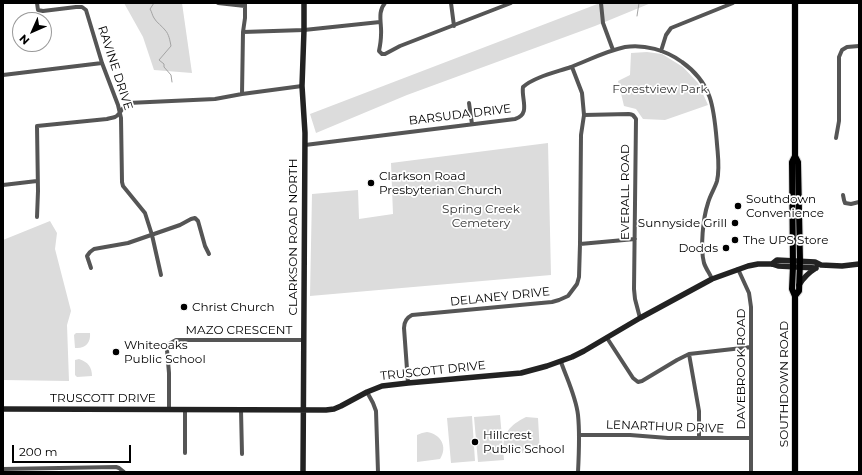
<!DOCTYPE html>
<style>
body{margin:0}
#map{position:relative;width:862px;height:475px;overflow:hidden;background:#fff;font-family:Montserrat,sans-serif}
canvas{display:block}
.frame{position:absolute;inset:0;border:4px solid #000;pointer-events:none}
.north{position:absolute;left:12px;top:12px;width:40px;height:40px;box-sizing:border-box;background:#fff;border:1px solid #999;border-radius:50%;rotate:225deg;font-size:11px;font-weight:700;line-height:16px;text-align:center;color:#000}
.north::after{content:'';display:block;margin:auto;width:14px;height:18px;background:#000;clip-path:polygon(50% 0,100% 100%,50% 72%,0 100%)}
.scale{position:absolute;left:12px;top:445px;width:119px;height:18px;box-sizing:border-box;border:2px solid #000;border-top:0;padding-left:5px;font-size:12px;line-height:14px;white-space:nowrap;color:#000;-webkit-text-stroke:3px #fff;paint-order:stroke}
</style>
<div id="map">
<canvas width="862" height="475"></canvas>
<div class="frame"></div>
<div class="north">N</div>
<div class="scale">200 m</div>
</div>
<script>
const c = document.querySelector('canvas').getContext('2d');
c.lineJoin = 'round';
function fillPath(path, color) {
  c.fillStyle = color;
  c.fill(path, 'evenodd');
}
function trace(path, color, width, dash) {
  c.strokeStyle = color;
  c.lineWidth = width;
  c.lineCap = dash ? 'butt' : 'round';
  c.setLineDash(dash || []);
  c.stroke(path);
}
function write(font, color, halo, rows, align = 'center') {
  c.font = font + ' Montserrat,sans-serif';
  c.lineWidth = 3.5;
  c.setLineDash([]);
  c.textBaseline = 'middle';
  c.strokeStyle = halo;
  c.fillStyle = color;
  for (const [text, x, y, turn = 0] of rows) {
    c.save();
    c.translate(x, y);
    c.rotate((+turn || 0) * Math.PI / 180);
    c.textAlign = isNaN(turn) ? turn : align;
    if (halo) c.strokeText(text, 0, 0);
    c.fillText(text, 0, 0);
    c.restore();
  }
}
const green = new Path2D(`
 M124 3H182L192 73 154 70 143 37Z
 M600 3H651L595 26 407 95 316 133 310 114Z
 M647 52 662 54 683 67 698 83 708 105 665 120 643 119 636 109 624 106 618 81 630 75 631 53Z
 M548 143 551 275 310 296 312 194 358 190 359 219 393 214 391 163Z
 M50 221 57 233 55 249 71 311 67 325 69 381 3 380V240Z
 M76 333H90C91 343 85 349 75 348L74 335Z
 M79 359C88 362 92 367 92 376L77 377 75 375V360Z
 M500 415 504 460 478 462 474 417Z
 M472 416 475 461 451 463 447 418Z
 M526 417 538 418 540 453H504C501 434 510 425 526 417Z
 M427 432C441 434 448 447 440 459L417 462V435L422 433Z`);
const stream = new Path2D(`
 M154 3 150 9C152 12 152 15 154 18 156 22 163 27 165 30 169 34 170 41 171 46L159 60 164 64V67L171 75 172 82
 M637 16 639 3`);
const street = new Path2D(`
 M37 3 38 10 43 11 76 7H82L86 10 102 63 118 105 121 118 122 182 123 186 145 213 152 235 161 275
 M218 3 245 6
 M385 3C377 12 382 24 381 35 381 40 380 46 379 51L382 54H385L400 46 511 3
 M451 3 454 26
 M601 3 603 23 613 50
 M243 32 304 30 380 22
 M661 51 666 35 671 28 733 3
 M3 75 102 63
 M242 94 243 32 245 18V3
 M469 103 472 124
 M584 115 629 114C633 114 634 116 636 119L634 289 635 299 640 318
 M836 138 839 121V57L842 50 847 47 859 46
 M305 145 515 119C531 114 521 99 523 87 534 77 557 72 571 67 589 60 606 51 625 47 644 44 666 50 682 62 713 84 714 109 717 144 718 157 720 168 717 181 715 188 710 195 708 203 703 218 700 248 704 263 706 269 710 274 712 279
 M3 185 37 181
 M843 195 844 200 845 203 851 204 859 202
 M37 217 38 191 37 126 107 119C110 118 112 118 115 117 121 114 122 107 128 103L215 99 242 94 302 86
 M580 244 635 239
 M91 268 87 256 90 252 94 249 128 243 180 225 191 219 195 218 198 221 205 246 209 254
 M738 269 749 293 751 307V472
 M607 338 633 378 638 382 642 381 677 360 689 354 751 347
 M689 354 699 411V438
 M561 362C567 379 576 397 578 415 580 434 579 453 578 472
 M408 383 404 328C404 322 406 318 412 315L552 302 559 300 568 296 577 284 579 277 580 244 581 135 584 115 582 93 572 67
 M367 392 373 403 376 411 378 472
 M169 409V373L167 350 169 344 176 340H304
 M241 410 242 454
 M579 435H630L668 438H751
 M185 453V410
 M3 469 116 467 119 468 124 472`);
const secondary = new Path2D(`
 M772 264 777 260 815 262 821 265 842 266 859 264
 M799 285C804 277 808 273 816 268
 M3 409 326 410 334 409 341 406 367 392 382 386 408 383 521 373 547 366 572 357 584 351 640 318 712 279 748 266 758 264H772L778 266 816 268
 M303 472 305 133 302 86 304 30V3`);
const primary = new Path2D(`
 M795 156 798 162 800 261 799 291 795 296
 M795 472V296L792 289 793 267 792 162 795 156V3`);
const markers = [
 [371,183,4,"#000"],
 [738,206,4,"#000"],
 [735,223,4,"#000"],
 [735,240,4,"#000"],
 [726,248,4,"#000"],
 [184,307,4,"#000"],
 [116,352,4,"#000"],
 [475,442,4,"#000"]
];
const streetNames = [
 ["RAVINE DRIVE",115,68,72],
 ["BARSUDA DRIVE",460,115,-7],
 ["EVERALL ROAD",625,192,-90],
 ["CLARKSON ROAD NORTH",293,237,-90],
 ["DELANEY DRIVE",500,297,-6],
 ["MAZO CRESCENT",239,330],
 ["DAVEBROOK ROAD",741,369,-90],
 ["TRUSCOTT DRIVE",433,371,-6],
 ["SOUTHDOWN ROAD",784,384,-90],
 ["TRUSCOTT DRIVE",103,398],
 ["LENARTHUR DRIVE",665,427,2]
];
const parkNames = [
 ["Forestview Park",660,89],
 ["Spring Creek",481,209],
 ["Cemetery",481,223]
];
const poiNames = [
 ["Clarkson Road",379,176],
 ["Presbyterian Church",379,190],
 ["Southdown",746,199],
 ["Convenience",746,213],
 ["Sunnyside Grill",727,223,"right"],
 ["The UPS Store",743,240],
 ["Dodds",718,248,"right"],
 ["Christ Church",192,307],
 ["Whiteoaks",124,345],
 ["Public School",124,359],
 ["Hillcrest",483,435],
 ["Public School",483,449]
];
fillPath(green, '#dcdcdc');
trace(stream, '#a3a3a3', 1);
trace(primary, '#dbdbdb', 8);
trace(street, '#555', 4);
trace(secondary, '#222', 5.5);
trace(primary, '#000', 6);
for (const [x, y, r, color] of markers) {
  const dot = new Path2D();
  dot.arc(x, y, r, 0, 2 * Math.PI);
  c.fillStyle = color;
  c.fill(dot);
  trace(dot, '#fff', 1.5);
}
write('12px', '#000', '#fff', streetNames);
write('12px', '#333', '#fff', parkNames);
write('12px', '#000', '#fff', poiNames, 'left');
</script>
